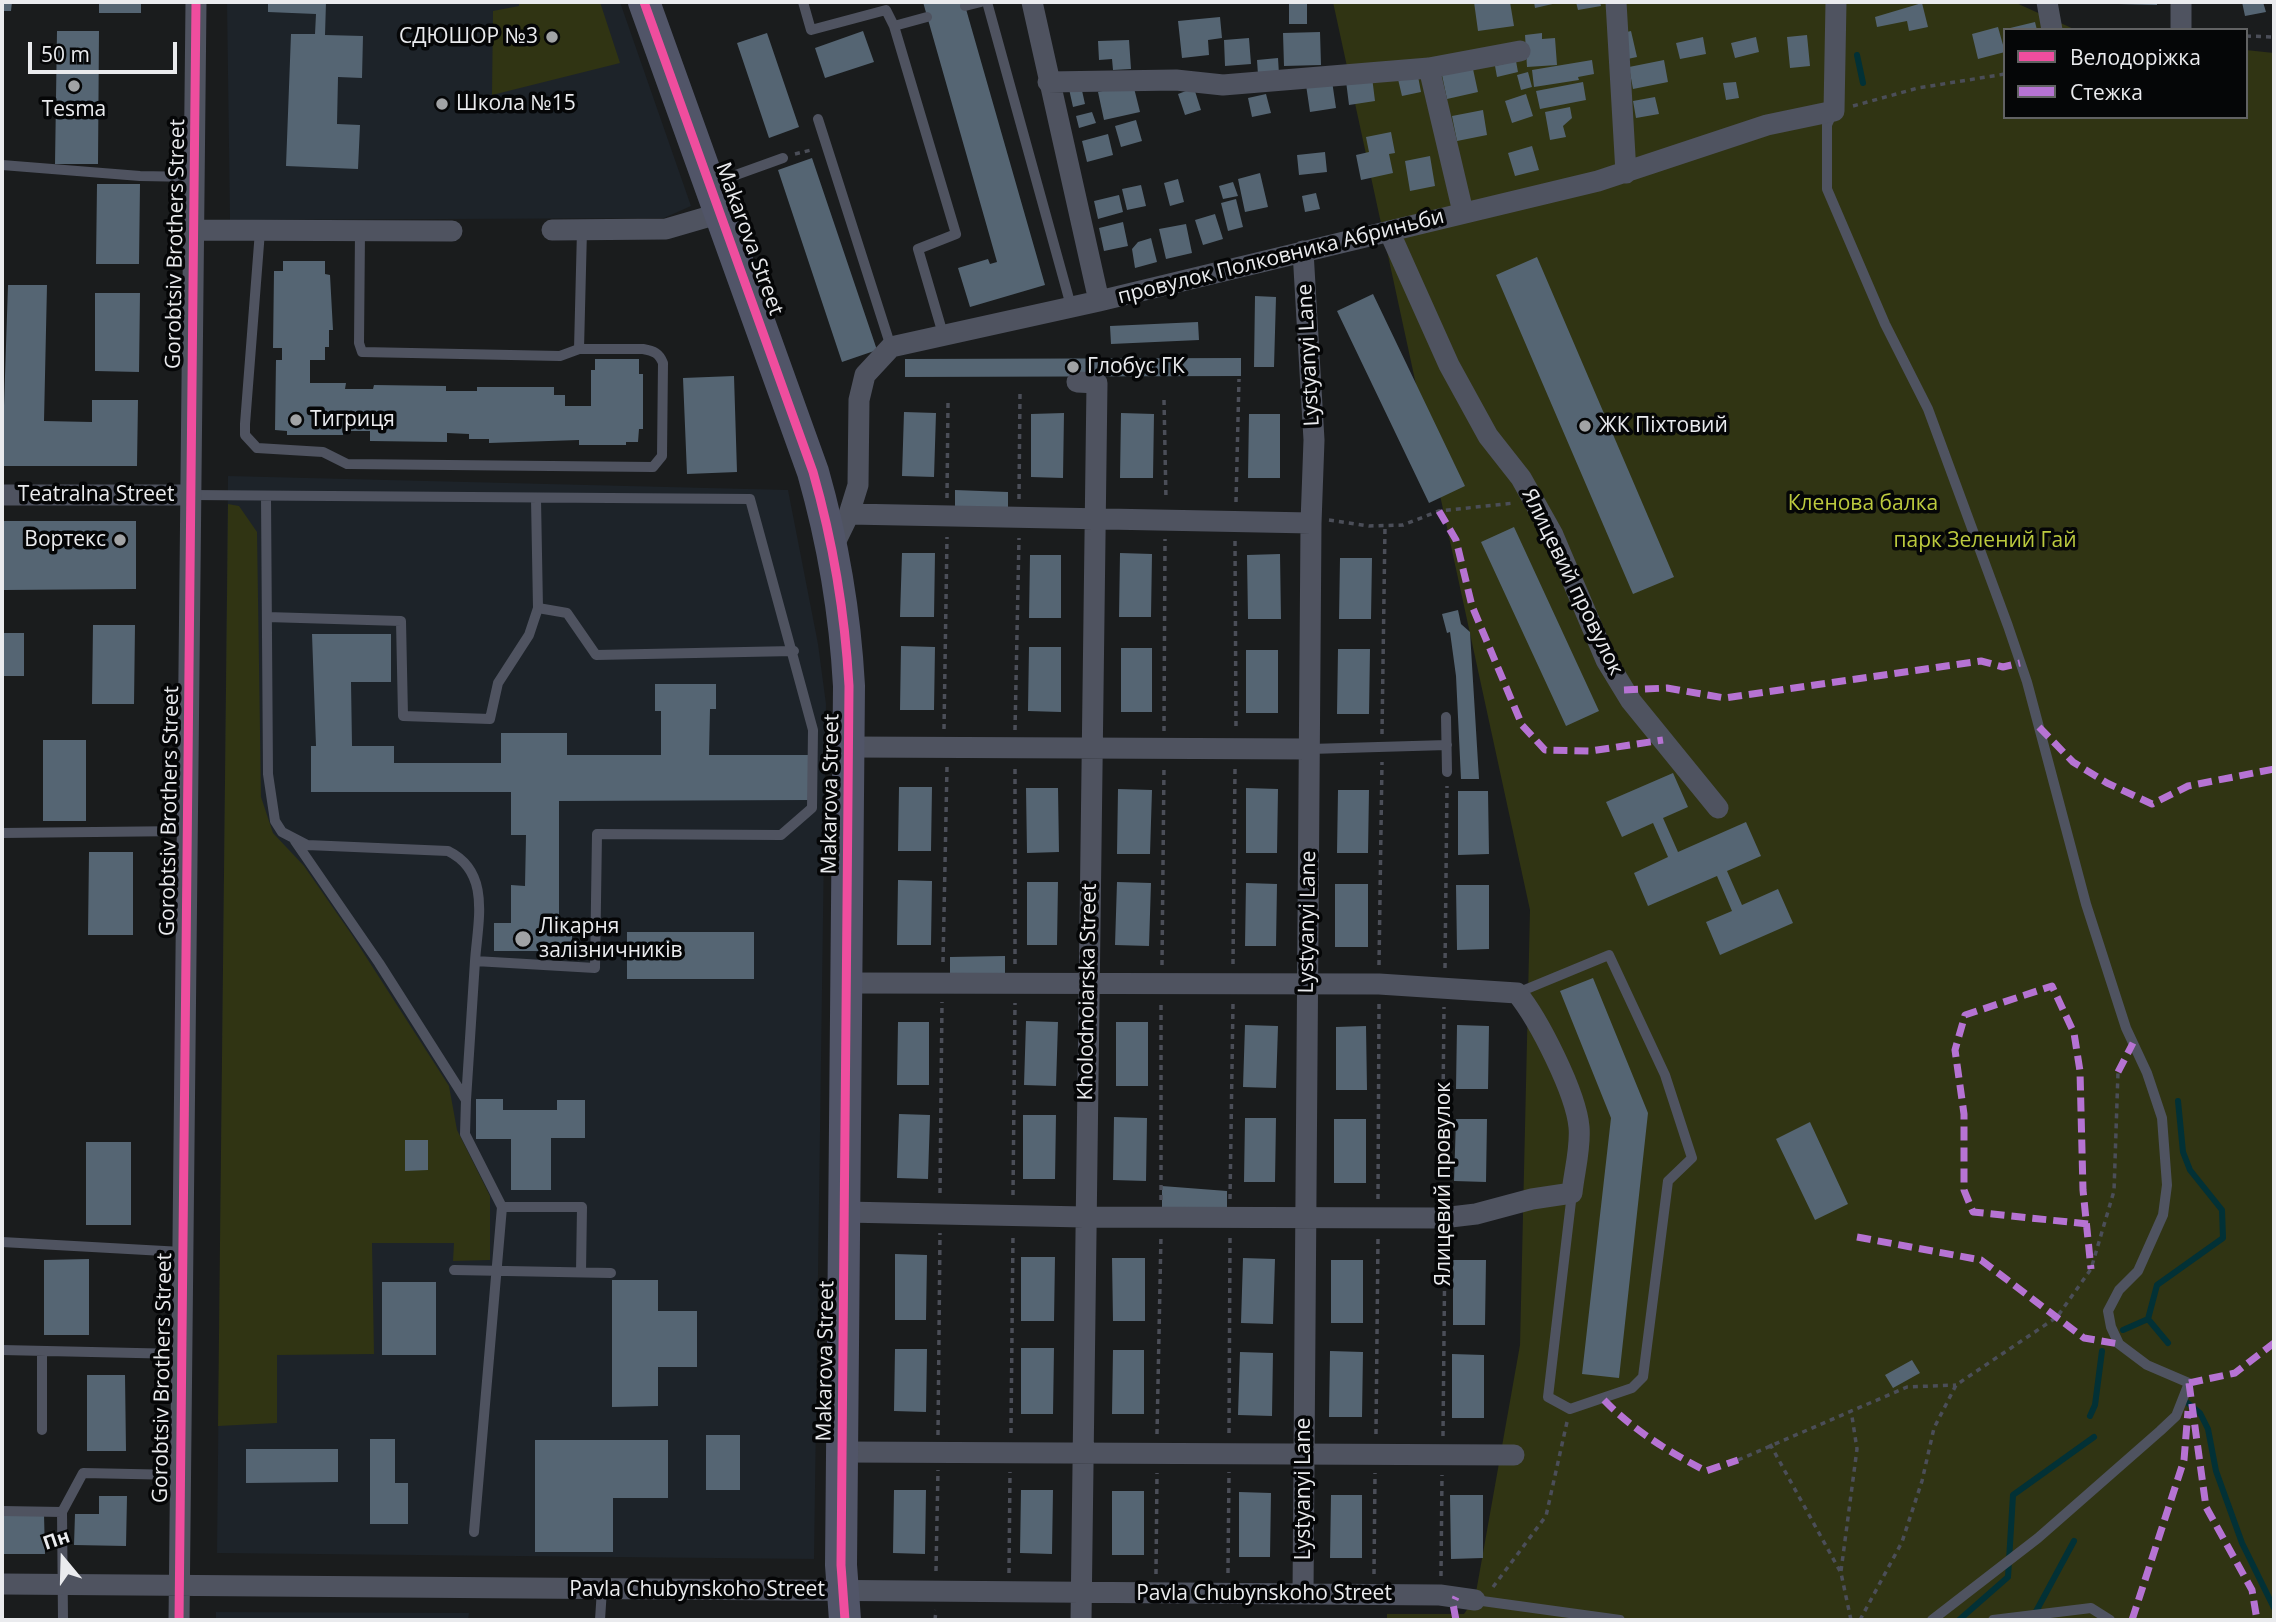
<!DOCTYPE html>
<meta charset="utf-8">
<style>
body{margin:0}
#map{position:relative;width:2276px;height:1622px;overflow:hidden;background:#1a1c1d;font-family:"Open Sans",sans-serif}
canvas{display:block}
.frame{position:absolute;inset:0;border:4px solid #eaebee;pointer-events:none}
.legend{position:absolute;left:2003px;top:28px;width:245px;height:91px;box-sizing:border-box;background:#050607;border:2px solid #616263;margin:0;padding:9px 12px;list-style:none;font-size:21px;color:#eaebee}
.legend li{display:flex;align-items:center;gap:14px;height:35px}
.legend b{width:35px;border:2px solid #616263}
.north{position:absolute;left:28px;top:1524px;width:70px;height:70px;-webkit-text-stroke:5px #050607;paint-order:stroke;rotate:341deg;font-size:19px;font-weight:700;line-height:28px;text-align:center;color:#eaebee}
.north::after{content:'';display:block;margin:auto;width:24px;height:32px;background:#eaebee;clip-path:polygon(50% 0,100% 100%,50% 72%,0 100%)}
.scale{position:absolute;left:28px;top:42px;width:149px;height:32px;box-sizing:border-box;border:4px solid #eaebee;border-top:0;padding-left:9px;font-size:21px;line-height:24px;white-space:nowrap;color:#eaebee;-webkit-text-stroke:5px #050607;paint-order:stroke}
</style>
<div id="map">
<canvas width="2276" height="1622"></canvas>
<div class="frame"></div>
<ul class="legend">
<li><b style="height:9px;background:#ef4d9e"></b>Велодоріжка</li>
<li><b style="height:9px;background:#b673d3"></b>Стежка</li>
</ul>
<div class="north">Пн</div>
<div class="scale">50 m</div>
</div>
<script>
const c = document.querySelector('canvas').getContext('2d');
c.lineJoin = 'round';
function fillPath(path, color) {
  c.fillStyle = color;
  c.fill(path, 'evenodd');
}
function trace(path, color, width, dash) {
  c.strokeStyle = color;
  c.lineWidth = width;
  c.lineCap = dash ? 'butt' : 'round';
  c.setLineDash(dash || []);
  c.stroke(path);
}
function write(font, color, halo, rows, align = 'center') {
  c.font = font + ' "Open Sans",sans-serif';
  c.lineWidth = 7;
  c.setLineDash([]);
  c.textBaseline = 'middle';
  c.strokeStyle = halo;
  c.fillStyle = color;
  for (const [text, x, y, turn = 0] of rows) {
    c.save();
    c.translate(x, y);
    c.rotate((+turn || 0) * Math.PI / 180);
    c.textAlign = isNaN(turn) ? turn : align;
    if (halo) c.strokeText(text, 0, 0);
    c.fillText(text, 0, 0);
    c.restore();
  }
}
const built = new Path2D(`
 M227 2H620L691 206 664 218 230 220Z
 M228 476 788 490 818 644 826 704 814 1559 217 1553Z
 M216 1612 469 1613 468 1620H216Z`);
const green = new Path2D(`
 M519 2H600L620 63 492 95 493 11 519 6Z
 M1333 2H2014L2076 30H2005V117H2246V50L2274 53V1620H1387V1614H1464L1475 1598 1520 1345 1530 910Z
 M228 504 239 506 257 532 261 797 273 833 304 866 352 935 449 1086 457 1130 490 1196V1260L453 1261 454 1243H372L374 1354 277 1355V1423L218 1426Z`);
const stream = new Path2D(`
 M1857 55 1863 83
 M2148 1319 2168 1343
 M2123 1330 2148 1319 2157 1285 2223 1238 2222 1210 2190 1170 2183 1152 2178 1101
 M2184 1400 2200 1413 2208 1429 2216 1471 2242 1543 2274 1608
 M2090 1416 2095 1405 2102 1351
 M2033 1617 2074 1541
 M1959 1620 2008 1577 2013 1495 2094 1437`);
const building = new Path2D(`
 M2 2H12L11 11H2Z
 M99 2H141V13H99Z
 M268 2H326L325 35 363 36 362 78 338 77 337 124 360 125 358 169 286 166 291 34H315L316 14 268 12Z
 M923 2H964L1045 285 970 307 958 268 988 259 990 264 997 262Z
 M1289 2H1307V24H1289Z
 M1474 2H1510L1514 26 1478 31Z
 M1534 2H1557V3L1535 8Z
 M1576 2H1600L1601 6 1578 10Z
 M2118 2H2157V5L2118 4Z
 M2242 2H2263L2266 12 2245 16Z
 M1922 3 1928 27 1909 31 1907 21 1877 27 1875 17Z
 M1220 17 1222 38 1208 40 1209 55 1182 58 1178 21Z
 M2035 22 2037 30H2006V29Z
 M1998 27 2005 52 1978 59 1972 34Z
 M57 31H99L98 164H55Z
 M863 31 874 62 825 78 815 48Z
 M1631 31 1637 57 1623 60 1618 34Z
 M1320 32 1321 65 1284 66 1283 33Z
 M767 33 799 127 769 138 737 43Z
 M1542 33V39L1555 38 1557 65 1527 67 1525 35Z
 M1807 35 1810 66 1790 68 1787 37Z
 M1703 37 1706 54 1680 59 1676 43Z
 M1756 37 1759 52 1735 58 1731 43Z
 M1249 38 1251 64 1225 66 1224 40Z
 M1129 40 1131 69 1113 70 1112 59 1099 60 1098 41Z
 M1278 58 1279 74 1258 75 1257 60Z
 M1592 60 1594 74 1578 77 1579 80 1534 87 1532 70Z
 M1664 60 1668 82 1633 89 1629 67Z
 M1516 61 1518 72 1497 77 1495 66Z
 M1473 69 1478 92 1447 99 1442 75Z
 M1417 71 1421 92 1402 96 1397 75Z
 M1528 72 1532 87 1521 90 1517 75Z
 M1372 77 1375 101 1349 105 1346 81Z
 M1332 81 1336 108 1310 112 1306 85Z
 M1583 82 1586 100 1540 109 1536 91Z
 M1736 82 1739 98 1726 100 1723 83Z
 M1133 84 1140 112 1104 120 1098 92Z
 M1081 86 1085 104 1073 107 1069 89Z
 M1194 88 1201 110 1185 115 1178 94Z
 M1266 94 1271 113 1252 117 1248 98Z
 M1526 94 1533 116 1512 123 1505 101Z
 M1655 97 1659 114 1636 118 1633 101Z
 M1570 107 1572 118 1563 126 1566 137 1550 140 1545 112Z
 M1483 110 1487 135 1457 141 1452 116Z
 M1092 112 1096 123 1079 128 1076 116Z
 M1136 120 1142 141 1121 147 1115 126Z
 M1391 132 1395 153 1389 154 1393 173 1361 180 1356 155 1369 152 1366 137Z
 M1108 134 1113 155 1087 162 1082 141Z
 M1532 146 1539 170 1515 176 1508 153Z
 M1325 152 1327 172 1299 175 1297 155Z
 M1430 156 1435 186 1410 191 1405 161Z
 M812 158 877 350 842 362 778 170Z
 M1260 173 1268 207 1245 212 1238 179Z
 M2 175H4V259H2Z
 M1178 179 1184 202 1170 206 1164 183Z
 M1233 182 1238 196 1223 199 1219 186Z
 M97 184H140L139 264H96Z
 M1141 185 1146 206 1127 210 1122 189Z
 M1316 193 1320 209 1305 212 1302 196Z
 M1119 195 1123 212 1098 219 1094 201Z
 M1236 199 1243 227 1228 231 1221 203Z
 M1215 214 1223 239 1203 245 1195 220Z
 M1123 222 1128 246 1104 251 1099 228Z
 M1186 224 1192 253 1166 259 1159 229Z
 M1151 238 1157 262 1135 268 1132 249 1138 242Z
 M1537 257 1674 577 1633 594 1496 275Z
 M283 261H325V274L330 275 333 330H329V347H325V360H310V383H346L345 389H373L374 385 446 386V391H477V387H554V395H565V406H591V370H595V359H639V374H643V429H639L638 442H626V445H579V440L489 443V439H469V434L447 433V442L370 441V431H343V435H287V431L275 430 276 360H282V348H273L274 271H283Z
 M8 285H47L44 421 92 422V400H138L137 466H2Z
 M95 293H140L139 372 95 371Z
 M1373 294 1465 486 1429 503 1337 311Z
 M1255 296 1276 297 1274 367H1254Z
 M1198 322 1199 340 1111 344 1110 326Z
 M1241 358V376L905 377V359Z
 M734 376 737 472 687 474 683 378Z
 M904 412 936 413 934 477 902 476Z
 M1064 413 1063 478 1031 477V414Z
 M1121 413 1154 414 1153 478H1120Z
 M1249 414H1280V478H1248Z
 M955 490 1008 492V508L955 506Z
 M4 521H136V589L3 590Z
 M1514 527 1599 711 1566 726 1481 542Z
 M902 553H935L934 617H900Z
 M1120 553 1152 554 1151 617H1119Z
 M1280 554 1281 619H1248L1247 555Z
 M1030 555H1061V618H1029Z
 M1340 558H1372L1371 619H1339Z
 M1458 610 1461 624 1470 632 1479 779H1461L1456 676 1450 632 1447 633 1442 614Z
 M93 625H135L134 704H92Z
 M2 633H24V676H2Z
 M312 634H391V682H351L352 746H394V763H501V733H567V755H661V711H655V684H716V709H710L709 755H810V800L559 801V923H572V951H494V923H511V885L525 886 526 835H511V792H311V746H316Z
 M901 646 935 647 934 710H900Z
 M1029 647H1061V712L1028 711Z
 M1121 648H1152V712H1121Z
 M1338 649H1370L1369 714H1337Z
 M1246 650H1278V713H1246Z
 M43 740H86V821H43Z
 M1673 773 1688 807 1663 818 1678 852 1746 822 1761 856 1727 871 1742 905 1778 889 1793 923 1720 955 1706 922 1732 911 1717 876 1648 906 1634 873 1668 857 1653 823 1622 837 1606 802Z
 M899 787H932L931 851H898Z
 M1026 788H1058L1059 852 1027 853Z
 M1246 788 1278 789 1277 853H1246Z
 M1118 789 1152 790 1150 854H1117Z
 M1338 790H1369L1368 853H1337Z
 M1458 791H1488L1489 854 1458 855Z
 M89 852H133V935H88Z
 M898 880 932 881 931 945H897Z
 M1027 882H1058L1057 945H1027Z
 M1117 882 1151 883 1149 946 1115 945Z
 M1246 883 1277 884 1276 946H1245Z
 M1335 884H1368V947H1335Z
 M1456 885H1489V949L1457 950Z
 M627 932H754V979H627Z
 M1005 956V973H950V957Z
 M1593 978 1648 1113 1619 1378 1582 1374 1611 1118 1560 991Z
 M1026 1021 1058 1022 1056 1086 1024 1085Z
 M898 1022H929V1085H897Z
 M1116 1022H1148V1086H1116Z
 M1245 1025 1278 1026 1276 1088 1243 1087Z
 M1457 1025 1489 1026 1488 1089H1456Z
 M1366 1026 1367 1090H1336V1027Z
 M476 1099H503V1110H557V1100H585V1138H551V1190H511V1139H476Z
 M899 1114 930 1115 928 1179 897 1178Z
 M1023 1115H1056L1055 1179H1023Z
 M1114 1117 1147 1118 1146 1181 1113 1180Z
 M1245 1118H1276L1275 1182H1244Z
 M1334 1119H1366V1183H1334Z
 M1456 1119H1487L1486 1182 1454 1181Z
 M1810 1122 1848 1204 1815 1220 1776 1139Z
 M405 1140H428V1170L405 1171Z
 M86 1142H131V1225H86Z
 M1162 1186 1227 1191V1211L1162 1210Z
 M895 1254 927 1255 926 1320H895Z
 M1021 1257H1055L1054 1321H1021Z
 M1112 1258H1145V1321H1113Z
 M1243 1258 1275 1259 1273 1324 1241 1323Z
 M89 1259V1335H44V1260Z
 M1331 1260H1363V1323H1331Z
 M1453 1260H1486L1485 1325H1453Z
 M612 1280H658V1311H697V1367H658V1406L612 1407Z
 M382 1282H436V1355H382Z
 M1021 1348H1054L1053 1414H1021Z
 M895 1349H927L926 1412 894 1411Z
 M1113 1350H1144V1414H1112Z
 M1330 1351 1363 1352 1362 1417H1329Z
 M1240 1352 1273 1353 1272 1416 1238 1415Z
 M1452 1354 1484 1355V1418H1452Z
 M1912 1360 1920 1373 1893 1388 1885 1375Z
 M87 1375H125L126 1451H87Z
 M706 1435H740V1490H706Z
 M370 1439H395V1483H408V1524H370Z
 M535 1440H668V1498H613V1552H535Z
 M246 1449H338V1482L246 1483Z
 M894 1490H926L925 1554 893 1553Z
 M1021 1490H1053L1052 1554 1020 1553Z
 M1112 1491H1144V1555H1112Z
 M1239 1492 1271 1493 1270 1557H1239Z
 M1331 1495H1362V1558H1330Z
 M1450 1495H1483V1558L1451 1559Z
 M99 1496H127L126 1546 74 1545 75 1514H99Z
 M2 1514H44L45 1554H2Z`);
const path = new Path2D(`
 M2246 36 2274 37
 M1853 106 1918 88 2005 74
 M795 154 811 150
 M1164 400 1166 500
 M947 498 948 402
 M1019 499 1020 392
 M1236 502 1239 379
 M1329 520 1369 526 1403 525 1439 511 1514 503
 M1235 541 1236 730
 M944 729 947 537
 M1015 730 1019 538
 M1164 731 1165 539
 M1382 734 1385 526
 M943 962 947 767
 M1015 964V769
 M1233 964 1235 769
 M1162 965 1164 766
 M1379 965 1382 762
 M1445 968 1447 786
 M940 1193 942 1002
 M1013 1195 1015 1003
 M1230 1199 1233 1003
 M1378 1199 1379 1004
 M1442 1199 1444 1007
 M1161 1200V1004
 M1011 1433 1013 1234
 M1229 1433 1230 1238
 M1157 1434 1161 1235
 M1376 1434 1378 1238
 M938 1435 940 1233
 M1443 1436 1445 1237
 M1770 1444 1841 1573 1851 1620
 M1738 1460 1907 1387 1956 1385
 M936 1571 938 1470
 M1841 1571 1857 1449 1851 1410
 M1009 1573 1010 1472
 M1228 1573 1229 1472
 M1156 1574 1157 1473
 M1374 1574 1375 1473
 M1441 1576 1442 1475
 M1493 1587 1546 1516 1567 1422
 M935 1620 936 1610
 M1860 1620 1902 1542 1922 1481 1934 1428 1956 1385 2057 1317 2091 1269 2114 1191 2118 1072`);
const lane = new Path2D(`
 M803 2 811 30 886 10 894 26 956 234 918 249 943 334
 M987 2 1071 306
 M965 6 981 2
 M894 26 927 17
 M1833 112 1827 125V189L1885 324 1928 409 2008 626 2027 682 2086 904 2126 1028 2147 1073 2162 1118 2167 1185 2163 1215 2138 1271 2119 1290 2108 1311 2111 1327 2119 1344 2147 1365 2189 1383 2176 1416 2160 1431 2038 1538 1932 1620
 M818 119 891 347
 M2 165 140 176 194 177
 M733 176 783 158
 M260 231 245 424V435L257 448 323 452 347 464 653 467 662 456 663 363C659 353 654 351 643 349H579
 M360 232 359 343 362 352 560 356 579 349 582 230
 M191 495 750 499 813 730 812 808 781 835 597 834 595 968 475 961C478 920 491 872 448 851L307 845 282 832 275 821 268 774 266 497
 M538 608 567 613 596 655 794 651
 M267 617 401 621 403 716 490 719 498 683 529 635 538 608 536 499
 M1446 717 1447 772
 M1310 749 1447 745
 M2 833 187 831
 M295 841 379 963 466 1100 465 1134 502 1207 474 1532
 M1517 993 1609 955 1665 1075 1692 1158 1668 1181 1643 1377 1632 1388 1570 1409 1548 1397 1572 1193
 M466 1100 475 961
 M502 1207H582L581 1272
 M2 1242 182 1252
 M454 1270 611 1273
 M2 1350 181 1354
 M42 1430V1352
 M2 1511 62 1512
 M1475 1600 1620 1620
 M63 1620 62 1512 83 1473 180 1475
 M600 1620 602 1589
 M1993 1620 2091 1608 2110 1620`);
const street = new Path2D(`
 M1032 2 1099 301
 M1616 2 1626 173
 M2047 2 2052 30
 M2181 30V2
 M1429 68 1463 212
 M1048 82 1176 80 1223 85 1429 68 1520 51
 M193 230 452 231
 M552 230 666 229 721 213
 M1389 231 1449 365 1488 436 1521 478 1553 535 1606 660 1631 701 1718 808
 M1077 382 1097 383 1081 1620
 M2 495H191
 M849 514 1311 523
 M832 549 849 514 858 485 859 400 865 375 891 347 1099 301 1598 181 1767 125 1834 111 1836 2
 M849 747 1310 749
 M845 1212 1084 1217 1442 1218 1476 1214 1532 1199 1572 1193C1574 1172 1581 1148 1579 1127 1576 1093 1539 1020 1517 993L1379 984 846 983
 M842 1452 1514 1455
 M2 1584 1440 1595 1475 1600
 M1303 1594 1311 523 1314 440 1303 251
 M179 1620 196 2`);
const secondary = new Path2D(`
 M644 2 813 472C833 542 845 613 849 686L841 1565 845 1620`);
const quiet = new Path2D(`
 M1439 511 1456 540 1472 606 1522 725 1545 750 1591 751 1663 740
 M1624 690 1667 688 1725 698 1981 661 2003 667 2020 663
 M2039 727 2073 762 2107 783 2152 804 2188 786 2274 769
 M2118 1072 2133 1043
 M2088 1224 1973 1212 1964 1190V1114L1955 1050 1965 1015 2052 986 2074 1033 2080 1071 2083 1190 2091 1269
 M1857 1237 1981 1260 2084 1338 2119 1344
 M2189 1383 2206 1507 2252 1590 2257 1620
 M2189 1383 2235 1373 2274 1343
 M1604 1400C1633 1430 1669 1452 1706 1471L1738 1460
 M1456 1620 1453 1604 1456 1597
 M2132 1620 2184 1460 2188 1411`);
const cycleway = new Path2D(`
 M644 2 813 472C833 542 845 613 849 686L841 1565 845 1620
 M179 1620 196 2`);
const markers = [
 [552,37,7,"#a1a3a5"],
 [74,86,7,"#a1a3a5"],
 [442,104,7,"#a1a3a5"],
 [1073,367,7,"#a1a3a5"],
 [296,420,7,"#a1a3a5"],
 [1585,426,7,"#a1a3a5"],
 [120,540,7,"#a1a3a5"],
 [523,939,9,"#a1a3a5"]
];
const poiNames = [
 ["СДЮШОР №3",538,37,"right"],
 ["Школа №15",456,104],
 ["Tesma",74,110,"center"],
 ["Глобус ГК",1087,367],
 ["Тигриця",310,420],
 ["ЖК Піхтовий",1599,426],
 ["Вортекс",106,540,"right"],
 ["Лікарня",539,927],
 ["залізничників",539,951]
];
const streetNames = [
 ["Makarova Street",749,239,70],
 ["Gorobtsiv Brothers Street",176,244,-89],
 ["провулок Полковника Абриньби",1281,257,-14],
 ["Lystyanyi Lane",1309,355,-93],
 ["Teatralna Street",96,495],
 ["Ялицевий провулок",1572,582,64],
 ["Makarova Street",831,794,-89],
 ["Gorobtsiv Brothers Street",170,811,-89],
 ["Lystyanyi Lane",1308,922,-89],
 ["Kholodnoiarska Street",1088,992,-89],
 ["Ялицевий провулок",1444,1184,-90],
 ["Makarova Street",826,1361,-89],
 ["Gorobtsiv Brothers Street",163,1378,-89],
 ["Lystyanyi Lane",1304,1489,-90],
 ["Pavla Chubynskoho Street",697,1590],
 ["Pavla Chubynskoho Street",1264,1594]
];
const parkNames = [
 ["Кленова балка",1863,504],
 ["парк Зелений Гай",1985,541]
];
fillPath(built, '#1d2329');
fillPath(green, '#303413');
trace(stream, '#023136', 6);
fillPath(building, '#556573');
trace(path, '#4b4e58', 3.5, [5, 5]);
trace(lane, '#4f5360', 10);
trace(street, '#4f5360', 21);
trace(secondary, '#515568', 32);
trace(quiet, '#b673d3', 7, [14, 7]);
trace(cycleway, '#ef4d9e', 9);
for (const [x, y, r, color] of markers) {
  const dot = new Path2D();
  dot.arc(x, y, r, 0, 2 * Math.PI);
  c.fillStyle = color;
  c.fill(dot);
  trace(dot, '#050607', 2.5);
}
write('21px', '#eaebee', '#050607', poiNames, 'left');
write('21px', '#eaebee', '#050607', streetNames);
write('21px', '#bcca3e', '#050607', parkNames);
</script>
